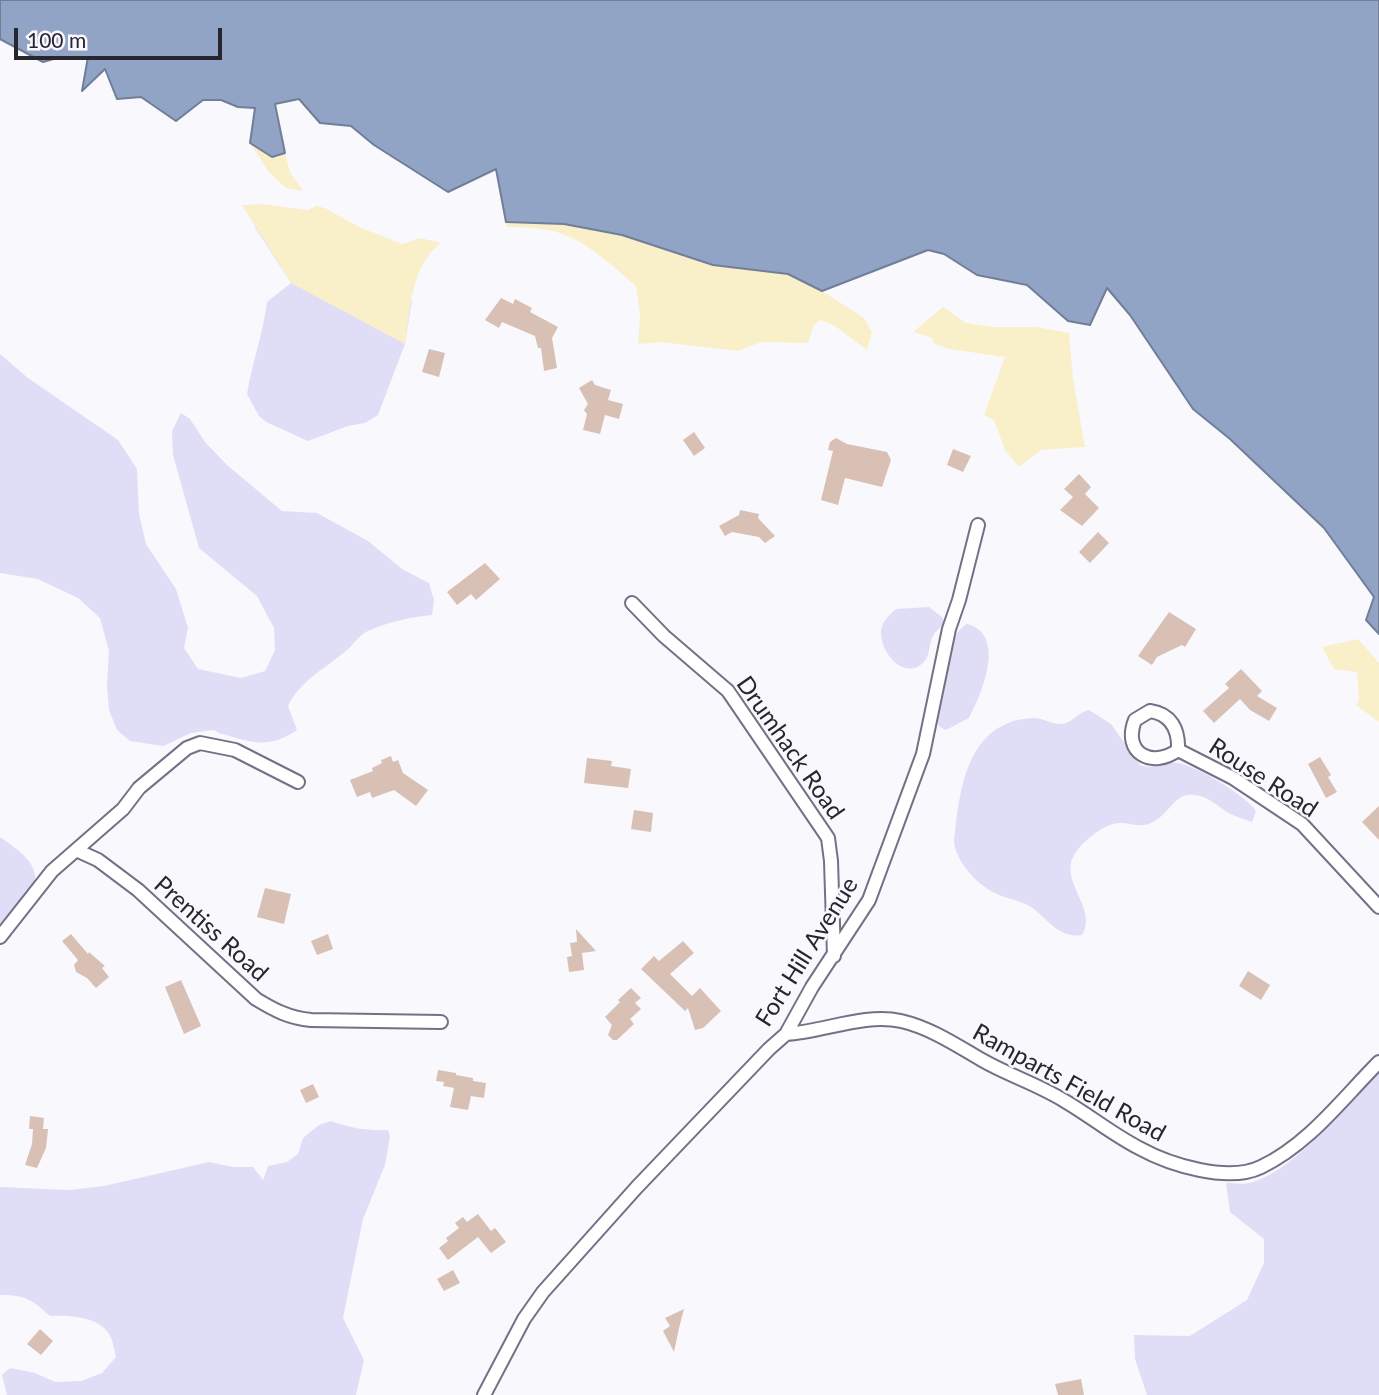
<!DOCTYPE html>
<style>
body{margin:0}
#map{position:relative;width:1379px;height:1395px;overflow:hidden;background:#f9f8fd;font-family:Lato,sans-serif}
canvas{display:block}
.scale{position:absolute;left:14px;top:28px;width:208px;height:32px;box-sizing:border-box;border:4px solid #27262f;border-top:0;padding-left:9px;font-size:21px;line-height:24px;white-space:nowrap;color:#27262f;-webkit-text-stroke:5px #f9f8fd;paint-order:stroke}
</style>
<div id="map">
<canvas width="1379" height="1395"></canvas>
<div class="scale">100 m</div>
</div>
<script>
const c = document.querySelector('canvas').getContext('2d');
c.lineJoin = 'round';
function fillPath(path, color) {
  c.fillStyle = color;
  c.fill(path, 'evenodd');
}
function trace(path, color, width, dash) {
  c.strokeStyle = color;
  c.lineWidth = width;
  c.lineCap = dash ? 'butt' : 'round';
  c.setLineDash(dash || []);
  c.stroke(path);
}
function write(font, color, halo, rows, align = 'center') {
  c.font = font + ' Lato,sans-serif';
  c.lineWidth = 5;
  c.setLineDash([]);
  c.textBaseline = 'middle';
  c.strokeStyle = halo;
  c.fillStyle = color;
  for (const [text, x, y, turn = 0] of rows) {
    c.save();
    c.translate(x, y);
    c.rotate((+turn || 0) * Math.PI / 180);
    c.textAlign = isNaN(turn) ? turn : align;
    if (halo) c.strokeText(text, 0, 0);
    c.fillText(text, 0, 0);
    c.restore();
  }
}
const green = new Path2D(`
 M254 226 412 300 405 344 378 415 365 423 348 426 308 441 266 422 259 416 247 394C252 363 263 334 267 302L291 283Z
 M0 354 28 378 118 440 137 469 139 514 146 544 176 589 188 628 184 648 198 669 241 678 265 671 275 650 274 628 257 596 199 548 173 455 172 431 181 413 190 419 205 442 227 465 282 511 317 513 368 541 402 569 429 583 434 600 432 615C411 617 388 622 368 631 360 634 355 643 348 649 327 668 301 679 288 706L297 730C267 750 251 742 219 733L214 730 191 733 163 746 130 741 117 730 109 710 107 685 109 651 100 618 78 598 38 579 0 573Z
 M929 607 943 618 944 624C941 627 935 632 933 636 928 646 931 659 919 666 898 678 876 645 882 626 885 618 891 614 896 609Z
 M967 624C1007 634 982 694 969 718L946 730 940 727 934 719C939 697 946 634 967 624Z
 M1089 710 1111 724 1140 765C1153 770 1164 761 1178 763 1195 765 1247 796 1256 811L1252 822C1244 819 1234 816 1227 812 1216 805 1208 796 1194 795 1176 792 1169 813 1155 821 1138 831 1130 820 1113 824 1098 828 1074 848 1071 863 1066 888 1097 911 1082 935 1059 939 1047 918 1031 907 1020 900 1006 899 995 893 977 885 957 862 954 843 959 792 966 720 1034 718 1043 718 1051 724 1060 724 1072 724 1078 712 1089 710Z
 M0 837C18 850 47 867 30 893 22 906 8 914 0 926Z
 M1379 1073V1395H1147L1135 1359 1134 1335 1190 1336 1247 1300 1264 1263V1239L1230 1212 1226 1183C1234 1183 1246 1185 1253 1182 1298 1168 1345 1105 1379 1073Z
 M331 1121C350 1128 368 1131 388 1130L390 1136 385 1165 363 1219 343 1318 364 1360 356 1395H7L2 1375 10 1368 35 1373 55 1382 81 1381 102 1373 116 1357C114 1350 113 1340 109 1334 98 1316 68 1315 50 1316 31 1299 26 1295 0 1295V1187L69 1190 104 1186 209 1162 233 1167H253L263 1180 268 1166 287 1162 298 1154 303 1138 319 1125Z`);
const sand = new Path2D(`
 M250 143 272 157 285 153 290 172 303 191 286 188 268 171Z
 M261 204 308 210 316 206 325 208 359 227 402 244 420 238 441 243C411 265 410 310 405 344L291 283 242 205Z
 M506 222 563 224 622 235 713 265 788 274 822 291 864 318 872 332 867 350 835 326 820 320 814 325 808 343 761 342 738 351 661 342 638 344 640 315 636 286C615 268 592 246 565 235 548 227 525 228 506 227Z
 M943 307 966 323 993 327H1037L1069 333 1073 378 1085 447 1041 450 1019 467 1005 450 994 420 984 415 1005 357 949 349 933 343V338L913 332Z
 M1358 639 1379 663V722L1356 705 1359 700 1357 672 1334 669 1322 647Z`);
const water = new Path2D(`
 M0 0H1379V634L1366 620 1374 597 1324 528 1230 439 1193 409 1130 315 1107 288 1090 325 1068 321 1027 285 977 275 944 254 928 250 822 291 788 274 713 265 622 235 564 224 506 222 496 169 448 192 374 145 351 126 320 123 299 99 275 104 285 153 272 157 250 143 255 108 238 107 221 100H203L176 121 141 97 117 99 105 69 82 91 88 57 57 58 43 62 0 39Z`);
const building = new Path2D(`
 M501 298 513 304 515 299 532 308 530 312 558 327 552 338 557 368 544 371 541 348H538L535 336 502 322 499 328 485 320Z
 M429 349 445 353 439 377 422 372Z
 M592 380 595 385 611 390 608 400 623 404 619 419 605 415 600 434 583 430 587 414 584 410 588 404 579 388Z
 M694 432 705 448 694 456 683 440Z
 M836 438 847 444 887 452 891 460 882 487 845 478 838 505 821 500 833 451 828 450 830 442Z
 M953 449 971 456 963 472 947 465Z
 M1079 474 1091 487 1085 494 1099 508 1082 526 1060 510 1073 497 1064 489Z
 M740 510 759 514 758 518 775 536 765 543 759 537 732 532 725 536 719 526 739 515Z
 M1098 532 1109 543 1090 563 1079 552Z
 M485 563 500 579 476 600 471 594 457 605 447 592Z
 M1169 612 1196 629 1185 647 1182 645 1157 657 1152 665 1138 656Z
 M1241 669 1262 691 1257 696 1277 708 1269 721 1250 710 1240 699 1214 723 1203 711 1229 688 1225 684Z
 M391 756 393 762 398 760 403 773 428 790 416 806 394 790 372 798 370 792 357 797 350 780 373 771 372 768 382 763 381 760Z
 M1320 757 1331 775 1328 777 1337 792 1326 798 1308 764Z
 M587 758 612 761 611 766 631 769 628 788 584 783Z
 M1379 806V840L1362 822Z
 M634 810 653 813 651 832 631 829Z
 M265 888 291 894 284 924 257 917Z
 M576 929 596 951 582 953 584 970 569 972 567 957 572 956 570 943 577 942Z
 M71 934 88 954 89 952 105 966 102 968 109 977 96 988 87 978 76 972 74 965 78 960 62 941Z
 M328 934 333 949 317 955 311 941Z
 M683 941 694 953 670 974 692 996 700 988 721 1011 703 1028 695 1030 688 1008 685 1011 641 969 654 956 659 961Z
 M1248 971 1270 985 1261 1000 1239 986Z
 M181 980 201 1026 184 1034 165 987Z
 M631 988 641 998 635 1003 641 1009 630 1019 634 1024 617 1040H613L608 1035 612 1025 605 1017 620 1002 618 1000Z
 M438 1070 456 1073V1075L473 1078V1081L486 1083 484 1098 471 1096 468 1110 450 1107 454 1088 443 1086 444 1082 436 1081Z
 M313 1084 319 1097 306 1103 300 1090Z
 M30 1116 44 1118 43 1129H48L46 1148 37 1168 25 1165 32 1144 33 1129H29Z
 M478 1214 491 1231 495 1228 506 1242 491 1253 478 1237 448 1260 439 1248 448 1241 446 1238 459 1228 455 1223 463 1217 467 1222Z
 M453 1270 460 1283 444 1291 437 1279Z
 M684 1309 679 1328 674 1352 663 1331 670 1326 665 1318Z
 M40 1329 53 1341 41 1355 27 1344Z
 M1081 1379 1084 1395H1058L1055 1384Z`);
const minor = new Path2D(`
 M632 603 664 636 728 691 828 838 831 861 834 956
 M1150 711C1171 714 1179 729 1178 750 1152 769 1122 753 1135 720Z
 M1178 750 1233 778 1302 824 1379 907
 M76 850 98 860 138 890 256 999C274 1010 289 1018 311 1020L441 1022
 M0 937 52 871 123 809 139 788 187 748 200 743 235 750 298 782
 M786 1034C823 1032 864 1013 901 1021 931 1028 956 1045 982 1060 1008 1075 1037 1084 1063 1100 1089 1115 1112 1134 1139 1148 1170 1165 1228 1183 1261 1167 1309 1144 1342 1099 1379 1062
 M484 1395 524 1319 543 1292 637 1187 769 1049 786 1034 812 987 869 900 923 754 949 629 959 600 978 525`);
const streetNames = [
 ["Drumhack Road",790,748,55],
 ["Rouse Road",1263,778,33],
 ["Prentiss Road",211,929,42],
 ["Fort Hill Avenue",807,952,-58],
 ["Ramparts Field Road",1069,1083,29]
];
fillPath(green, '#e0def6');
fillPath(sand, '#f9f0ca');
fillPath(water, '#91a4c5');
trace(water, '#717e98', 2);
fillPath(building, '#d9c0b5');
trace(minor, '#747187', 16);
trace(minor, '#fff', 12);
write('24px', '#27262f', '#f9f8fd', streetNames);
</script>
